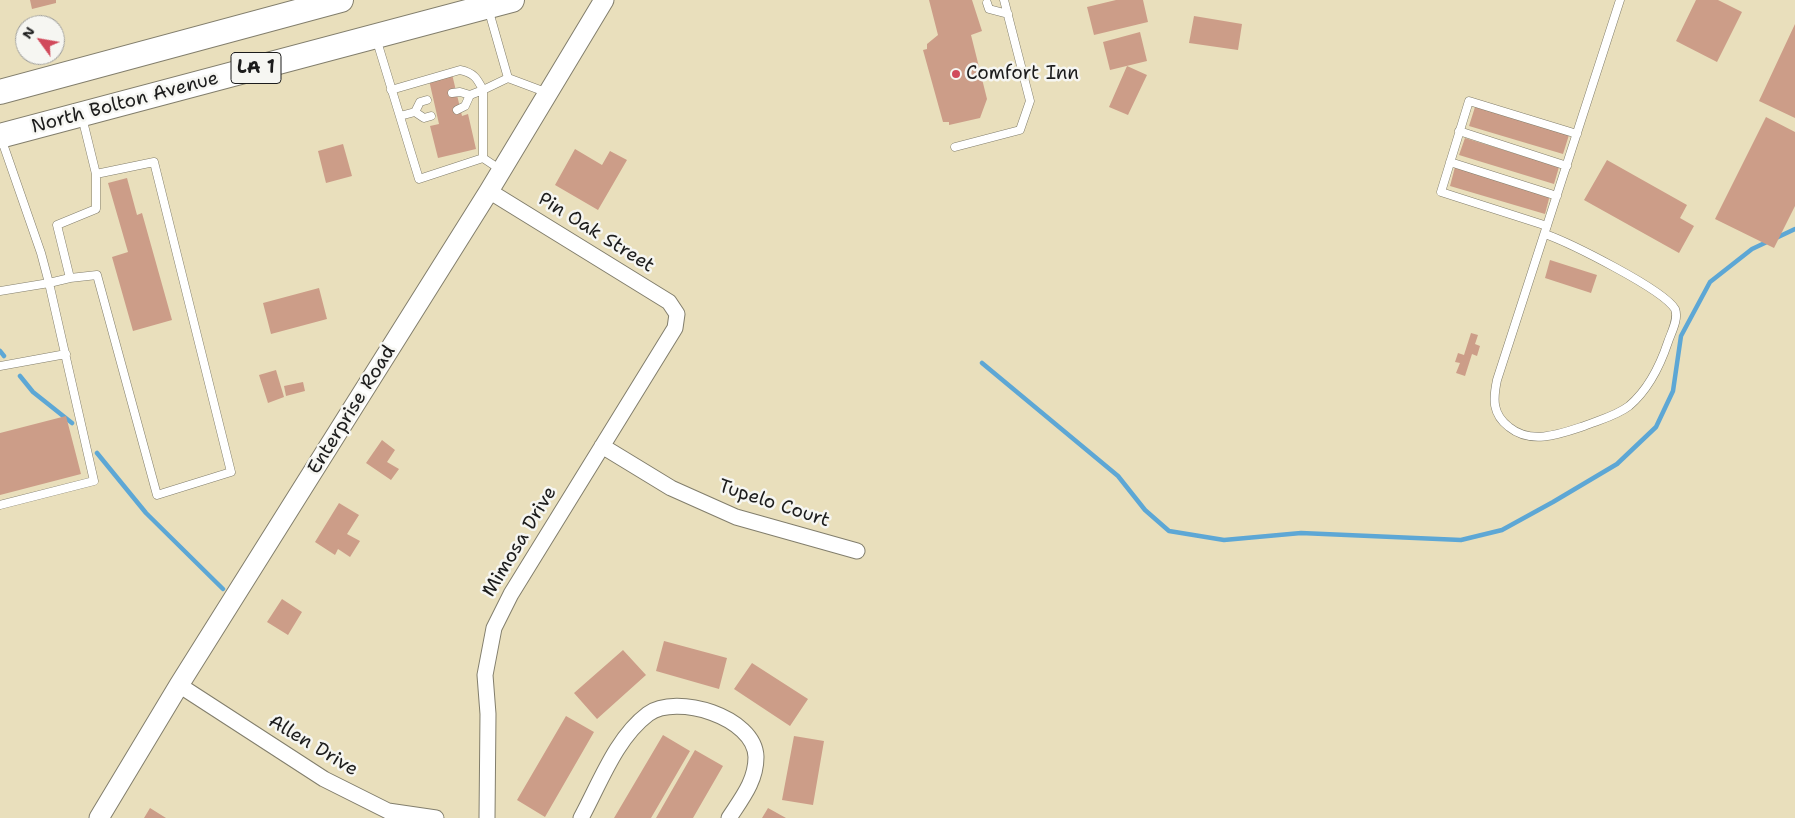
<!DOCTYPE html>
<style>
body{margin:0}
#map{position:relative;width:1795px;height:818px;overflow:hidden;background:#e9dfbc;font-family:"Shantell Sans",sans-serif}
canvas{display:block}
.north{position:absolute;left:15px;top:15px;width:50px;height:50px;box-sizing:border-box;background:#f6f6f2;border:1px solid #9f9f9c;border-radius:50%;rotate:302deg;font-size:14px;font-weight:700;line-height:20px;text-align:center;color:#1c1c1c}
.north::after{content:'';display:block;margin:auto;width:18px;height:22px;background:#d1495b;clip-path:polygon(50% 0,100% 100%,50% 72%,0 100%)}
</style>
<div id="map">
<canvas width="1795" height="818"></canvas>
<div class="north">N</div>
</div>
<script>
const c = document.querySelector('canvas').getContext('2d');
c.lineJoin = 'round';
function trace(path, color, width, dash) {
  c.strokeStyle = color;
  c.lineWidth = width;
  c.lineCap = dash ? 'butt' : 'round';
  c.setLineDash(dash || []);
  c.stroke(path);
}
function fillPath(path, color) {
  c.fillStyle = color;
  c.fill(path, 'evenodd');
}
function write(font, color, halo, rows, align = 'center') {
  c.font = font + ' "Shantell Sans",sans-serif';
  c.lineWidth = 5;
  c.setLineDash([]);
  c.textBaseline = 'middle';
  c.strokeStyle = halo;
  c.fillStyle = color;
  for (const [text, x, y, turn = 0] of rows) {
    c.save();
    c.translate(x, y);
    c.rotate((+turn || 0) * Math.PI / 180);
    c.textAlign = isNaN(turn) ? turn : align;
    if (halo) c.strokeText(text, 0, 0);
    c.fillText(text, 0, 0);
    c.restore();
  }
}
const stream = new Path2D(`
 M1776 238 1795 229
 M0 351 4 356
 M982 363 1118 476 1145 510 1169 531 1224 540 1301 533 1461 540 1502 530 1553 502 1617 464 1656 427 1673 391 1681 336 1710 282 1752 249 1769 241
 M20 376 33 392 72 423
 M97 453 146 513 223 589`);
const building = new Path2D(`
 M30 0H56V3L32 9Z
 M929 0H972L982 31 971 35 987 99 980 118 949 125V122H943L923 50 927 49V44L938 35Z
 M1116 0H1143L1148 22 1094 35 1087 7Z
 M1696 0H1718L1742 12 1717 62 1676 41Z
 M1194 16 1242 24 1238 50 1189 43Z
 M1795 24V118L1759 101Z
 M1140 32 1147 61 1110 70 1103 42Z
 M1127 66 1147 75 1128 115 1109 107Z
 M452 74 462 116 468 114 476 149 438 158 430 126 439 124 429 80Z
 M1475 107 1569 135 1563 154 1469 126Z
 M1766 117 1795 132V206L1774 248 1715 219Z
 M1465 138 1559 167 1554 184 1459 155Z
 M343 144 352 176 326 183 318 151Z
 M575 149 602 165 610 151 627 160 598 210 555 185Z
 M1607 160 1687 205 1680 218 1694 226 1679 253 1584 200Z
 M1455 167 1550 195 1545 214 1450 186Z
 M127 178 137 215 142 213 172 320 133 331 112 257 128 252 108 183Z
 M1550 260 1597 275 1591 293 1545 278Z
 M319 288 327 319 271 334 263 303Z
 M1471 333 1478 335 1475 344 1480 346 1477 356 1472 354 1465 376 1456 373 1460 363 1455 362 1458 353 1464 355Z
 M276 370 284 397 268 403 259 375Z
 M303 382 305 391 286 396 284 386Z
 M66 416 81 474 0 495V433Z
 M382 440 395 450 387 462 399 469 391 480 366 463Z
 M339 503 359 515 347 534 360 541 350 557 338 549 335 555 315 542Z
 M282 599 302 612 288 635 267 622Z
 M664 641 727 658 719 689 656 671Z
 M623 650 646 675 597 719 574 693Z
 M752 663 808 699 790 726 734 689Z
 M566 716 594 732 545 817 517 800Z
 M663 735 690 751 651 818H614Z
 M794 736 824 741 813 805 782 800Z
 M695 750 723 766 693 818H656Z
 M150 808 166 818H144Z
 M768 808 786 818H762Z`);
const service = new Path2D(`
 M987 3 989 9 1008 14
 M488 8 508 78
 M376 38 419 179 483 158 501 170
 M391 90 460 70C474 73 477 78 483 90L470 95 465 106 457 110
 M452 93 460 92 470 95
 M415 112 420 102 427 100
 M400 116 415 112 424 118 431 116
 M82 117 96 174 154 162 231 472 157 495 97 275 70 278 57 225 96 209V174
 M1459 131 1567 166
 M1 138 41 253 49 283 70 278
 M955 147 1020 130 1030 101 1004 0
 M483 158V90L508 78 548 93
 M1450 162 1557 196
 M1547 226 1441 192 1469 101 1577 134
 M1545 234C1570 243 1663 289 1675 309 1679 319 1671 333 1668 342 1660 366 1649 389 1629 406 1616 416 1599 420 1584 426 1560 434 1531 445 1509 427 1492 414 1493 399 1497 380L1620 0
 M0 291 49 283 94 481 0 505
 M0 366 66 354`);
const minor = new Path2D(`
 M602 446 671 488 736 517 857 551
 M179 685 324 779 388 811 436 818
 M487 818 488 714 485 675 494 628 511 594 675 328 677 314 669 302 489 191
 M581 818C600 783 616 738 648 714 676 693 755 717 756 757 756 781 742 798 729 818`);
const tertiary = new Path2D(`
 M99 818 179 685 489 191 604 0`);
const primary = new Path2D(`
 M0 92 341 0
 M0 136 512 0`);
const markers = [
 [956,74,5,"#d1495b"]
];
const shields = [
 [256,68,50]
];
const shieldNames = [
 ["LA 1",256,68]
];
const poiNames = [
 ["Comfort Inn",966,74]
];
const streetNames = [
 ["North Bolton Avenue",125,103,-15],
 ["Pin Oak Street",596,233,32],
 ["Enterprise Road",352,410,-58],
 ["Tupelo Court",774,504,18],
 ["Mimosa Drive",520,542,-59],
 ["Allen Drive",313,746,31]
];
trace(stream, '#5da7d5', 4.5);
fillPath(building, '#cc9d88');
trace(service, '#827e6c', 9);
trace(minor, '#827e6c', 17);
trace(tertiary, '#827e6c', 21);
trace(primary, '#827e6c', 26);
trace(service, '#fff', 8);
trace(minor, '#fff', 15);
trace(tertiary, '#fff', 19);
trace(primary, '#fff', 24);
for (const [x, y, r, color] of markers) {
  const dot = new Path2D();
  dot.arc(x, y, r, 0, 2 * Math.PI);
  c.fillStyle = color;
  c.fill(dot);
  trace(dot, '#f6f6f2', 2);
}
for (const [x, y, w] of shields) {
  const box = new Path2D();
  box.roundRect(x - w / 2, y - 15.5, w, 31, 4);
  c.fillStyle = '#f6f6f2';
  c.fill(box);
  trace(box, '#1c1c1c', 1);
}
write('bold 18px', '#1c1c1c', null, shieldNames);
write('19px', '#1c1c1c', '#f6f6f2', poiNames, 'left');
write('19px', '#1c1c1c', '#f6f6f2', streetNames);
</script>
